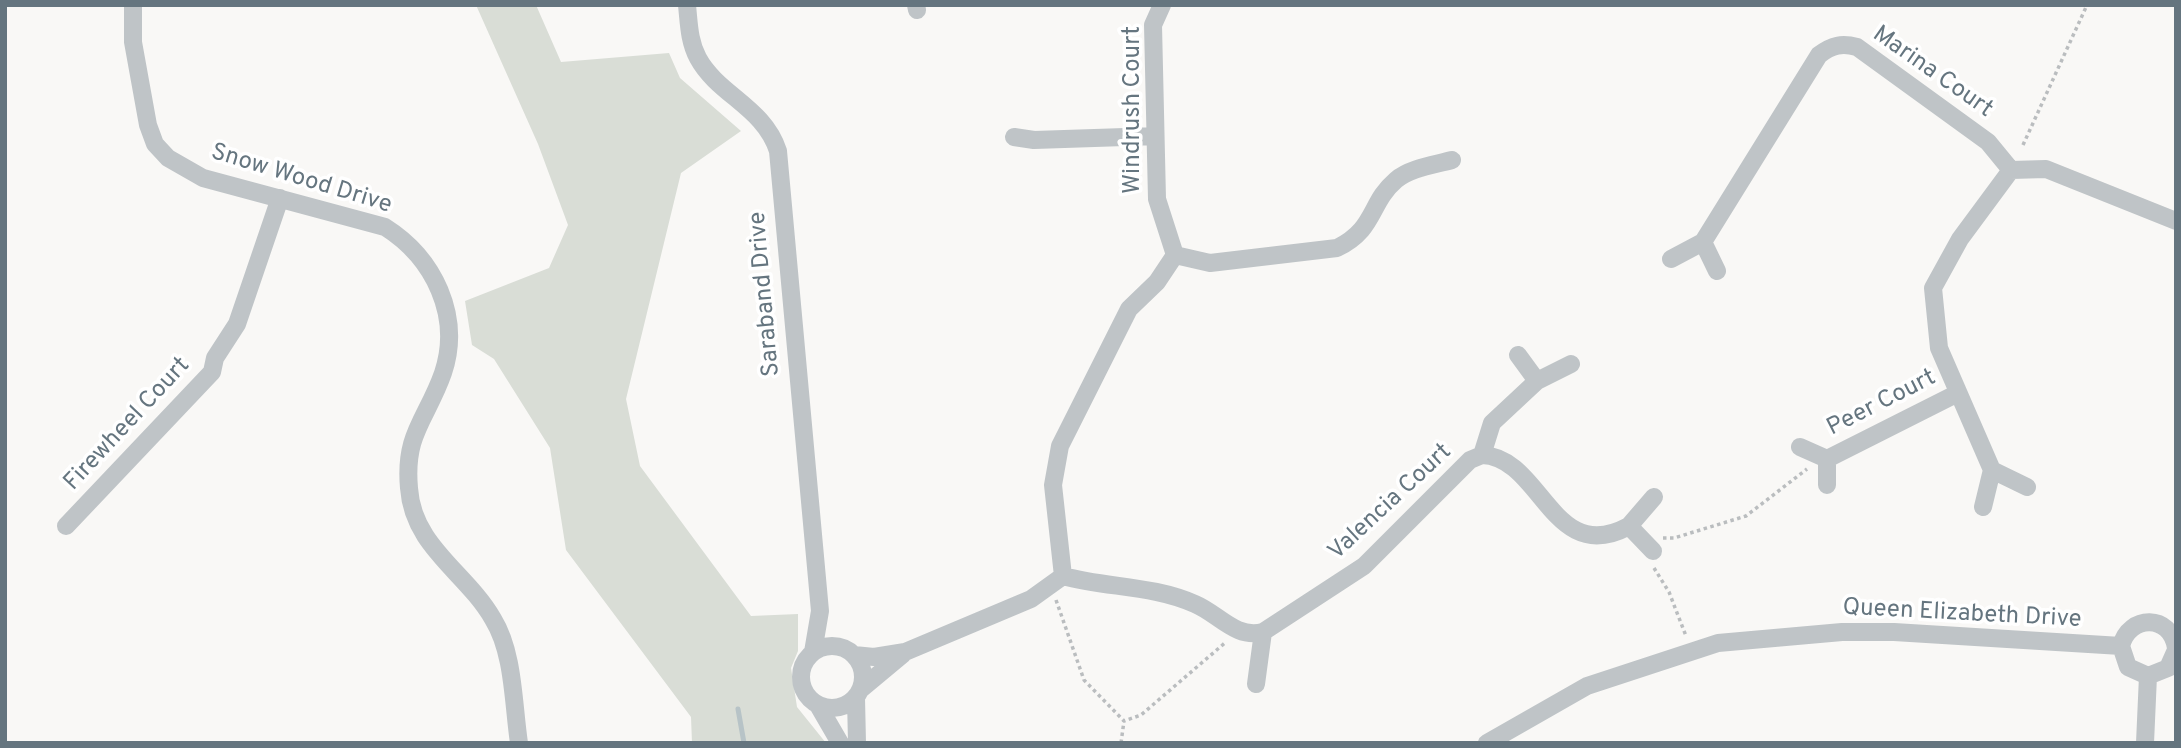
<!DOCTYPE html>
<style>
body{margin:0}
#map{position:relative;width:2181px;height:748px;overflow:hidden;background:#f9f8f6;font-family:Overpass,sans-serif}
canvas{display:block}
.frame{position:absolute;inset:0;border:7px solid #65757f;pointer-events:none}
</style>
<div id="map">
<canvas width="2181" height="748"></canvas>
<div class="frame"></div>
</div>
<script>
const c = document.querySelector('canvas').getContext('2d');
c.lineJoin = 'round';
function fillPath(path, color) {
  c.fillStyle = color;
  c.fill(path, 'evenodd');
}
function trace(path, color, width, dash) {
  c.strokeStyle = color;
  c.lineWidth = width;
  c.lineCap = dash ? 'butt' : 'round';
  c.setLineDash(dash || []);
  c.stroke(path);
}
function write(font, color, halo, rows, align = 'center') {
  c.font = font + ' Overpass,sans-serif';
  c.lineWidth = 7;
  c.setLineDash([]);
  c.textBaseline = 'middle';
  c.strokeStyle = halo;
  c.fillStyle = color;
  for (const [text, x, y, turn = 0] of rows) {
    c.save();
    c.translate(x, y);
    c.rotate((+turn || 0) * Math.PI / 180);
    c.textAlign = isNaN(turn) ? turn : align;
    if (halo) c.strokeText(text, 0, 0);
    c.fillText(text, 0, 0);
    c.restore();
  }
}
const green = new Path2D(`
 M476 5H536L561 62 669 53 680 78 741 131 681 173 626 399 640 466 751 616 798 614V651L791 668 797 707 826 743H692L691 717 566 550 550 448 494 359 472 345 465 301 549 268 568 225 538 144Z`);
const stream = new Path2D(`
 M738 709 744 743`);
const path = new Path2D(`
 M2023 145 2087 5
 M1663 538H1674L1746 516 1807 469
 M1654 568 1669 592 1686 636
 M1056 600 1084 680 1124 721 1141 715 1226 642
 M1121 743 1124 721`);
const minor = new Path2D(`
 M133 5V42L148 125 155 144 168 158 203 178 385 227C434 258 462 316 443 373 427 419 404 433 409 488 413 547 466 572 493 619 514 653 513 703 519 743
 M687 5C689 24 689 41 698 58 718 95 764 107 778 151L820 611 813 652
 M916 5 917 10
 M1162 5 1153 25 1157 199 1175 255
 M1014 137 1034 140 1155 136
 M1703 242 1819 55C1832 45 1842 43 1857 47L1988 142 2011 170 2046 169 2176 221
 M1671 259 1703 242 1717 271
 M1518 355 1537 381 1571 364
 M1800 447 1827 459V485
 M1482 455C1542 457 1552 568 1629 526
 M1827 459 1958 393
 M1992 470 2027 487
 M1983 507 1992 470 1939 348 1933 288 1960 239 2011 170
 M66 526 212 372 215 358 237 324 280 198
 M1653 551 1629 526 1654 497
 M1063 576 1053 485 1060 446 1129 309 1157 282 1175 255 1210 263 1337 248C1376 229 1369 203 1396 180 1410 168 1434 165 1452 160
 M801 677a31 31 0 1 1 62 0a31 31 0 1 1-62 0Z
 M2176 648C2171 614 2129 614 2121 646L2128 667 2148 676 2168 668 2176 650
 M854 655 874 657 905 652 1031 599 1063 576C1107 588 1152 585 1195 604 1219 614 1235 639 1263 632L1364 566 1470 460 1482 455 1492 423 1537 381
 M1256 684 1263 632
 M861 689 903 654
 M856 698 857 743
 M818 705 840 743
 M1487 743 1587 686 1718 643 1842 632H1894L2121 646
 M2145 743 2148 676`);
const streetNames = [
 ["Marina Court",1932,73,35],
 ["Windrush Court",1134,110,-90],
 ["Snow Wood Drive",301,180,17],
 ["Saraband Drive",766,294,-95],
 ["Peer Court",1882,404,-27],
 ["Firewheel Court",128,425,-47],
 ["Valencia Court",1391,503,-43],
 ["Queen Elizabeth Drive",1962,615,3]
];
fillPath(green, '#d9ddd6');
trace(stream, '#b7c3c7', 5);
trace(path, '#babdbf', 3.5, [3.5, 3.5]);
trace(minor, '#bfc4c7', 18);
write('24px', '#65757f', '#fff', streetNames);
</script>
